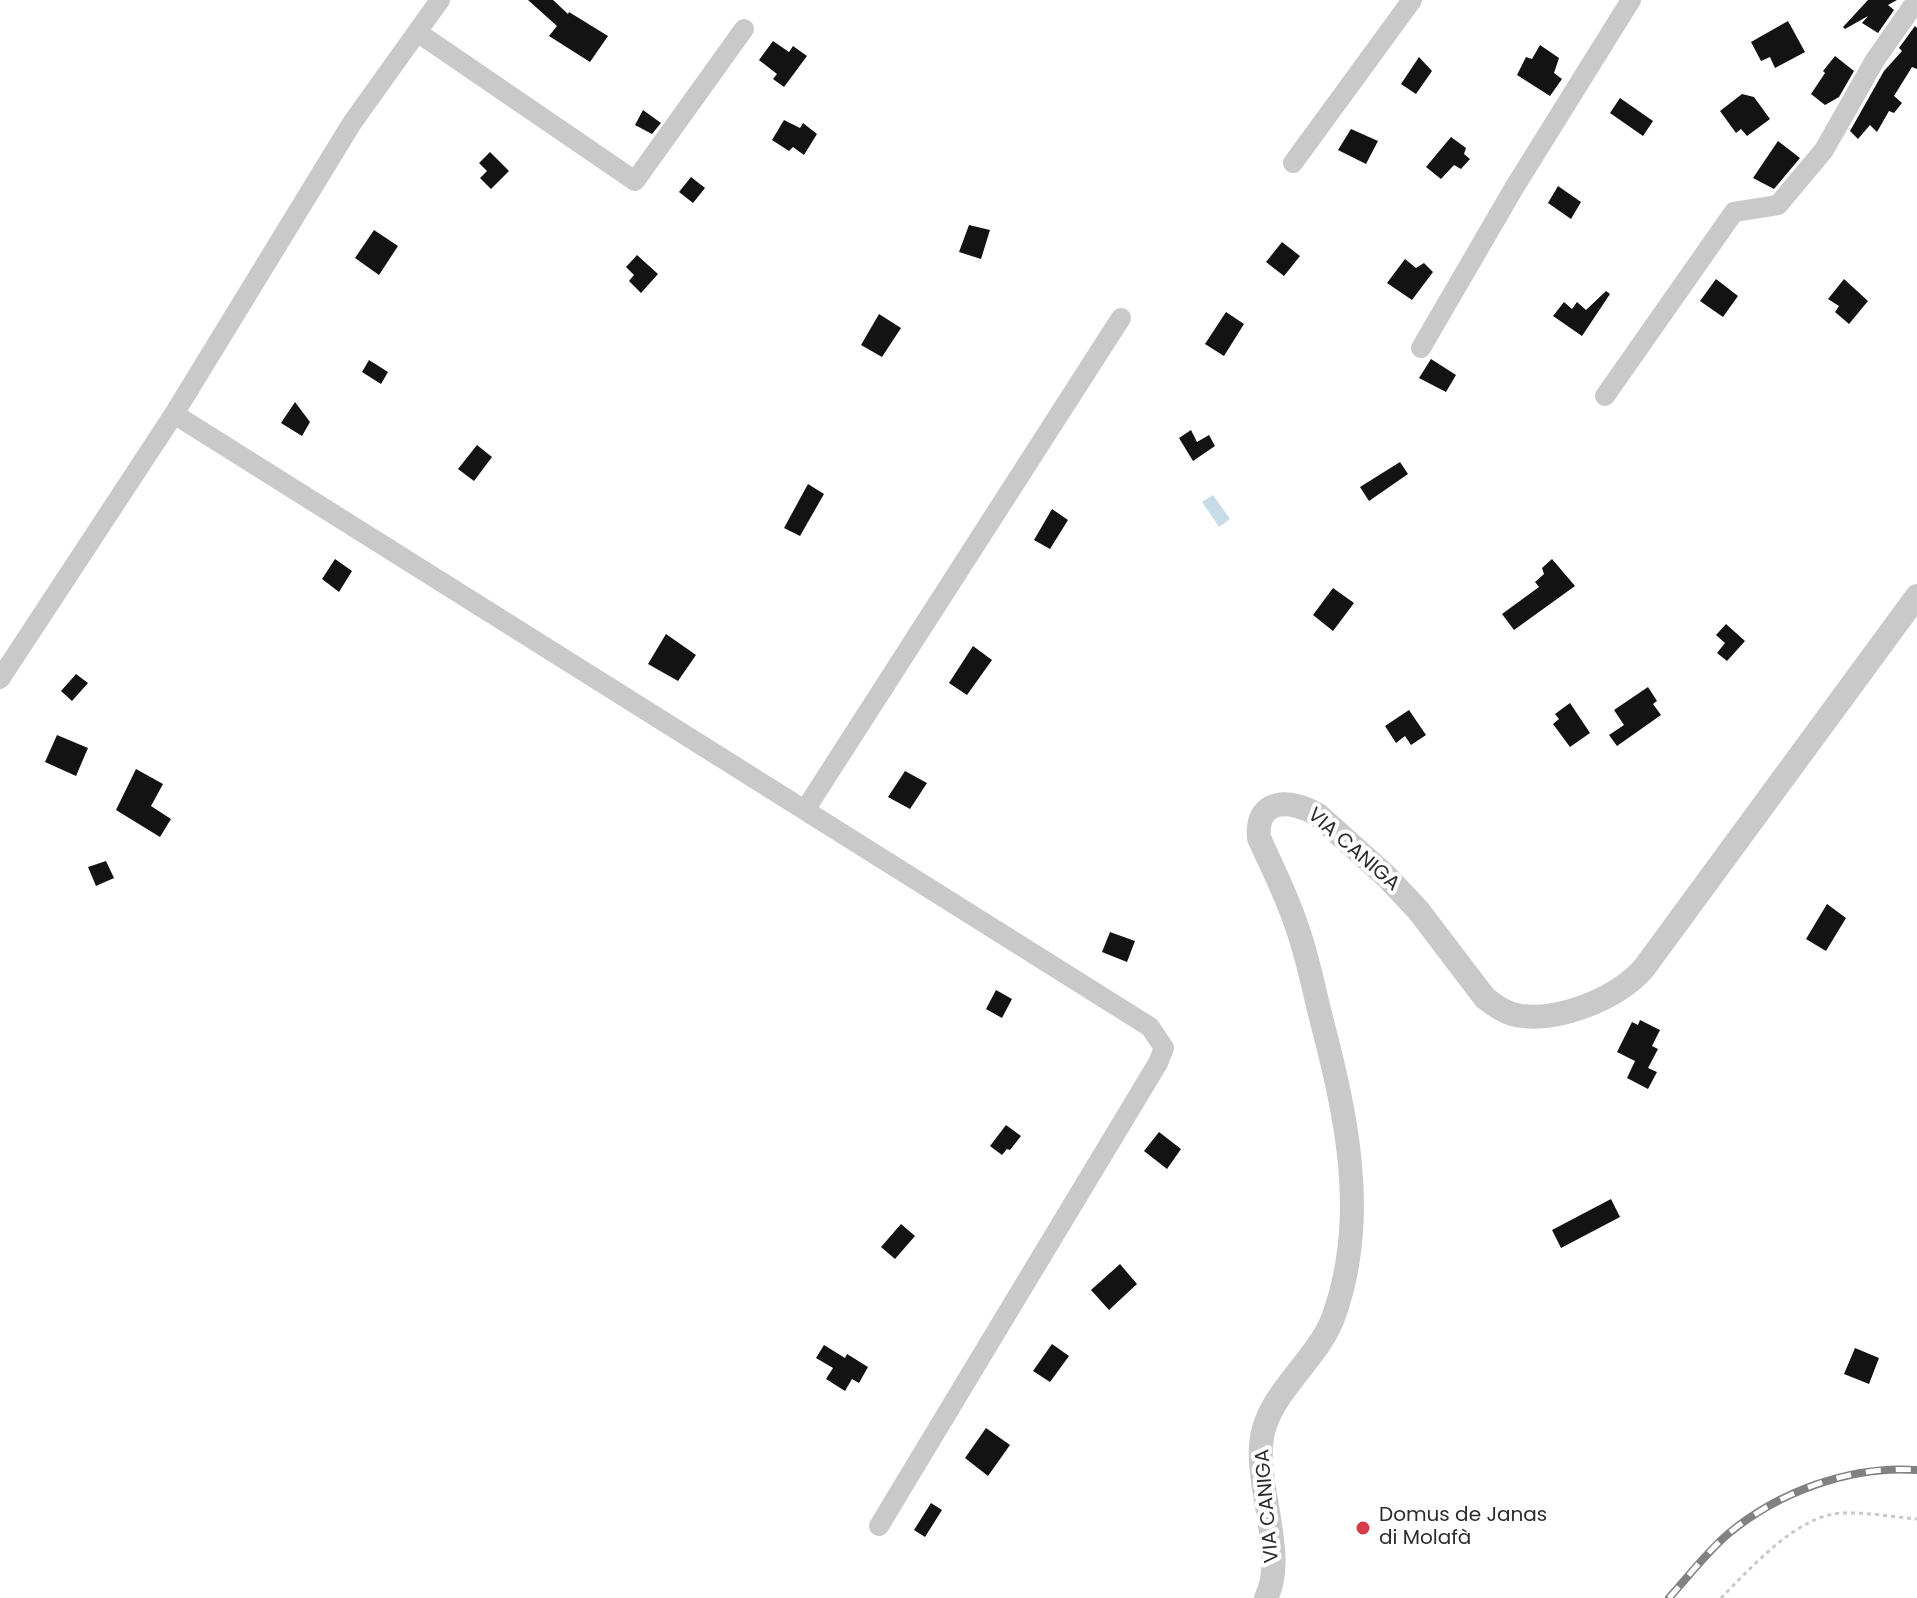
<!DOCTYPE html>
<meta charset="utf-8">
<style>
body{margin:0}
canvas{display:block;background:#fff}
</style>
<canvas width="1917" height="1598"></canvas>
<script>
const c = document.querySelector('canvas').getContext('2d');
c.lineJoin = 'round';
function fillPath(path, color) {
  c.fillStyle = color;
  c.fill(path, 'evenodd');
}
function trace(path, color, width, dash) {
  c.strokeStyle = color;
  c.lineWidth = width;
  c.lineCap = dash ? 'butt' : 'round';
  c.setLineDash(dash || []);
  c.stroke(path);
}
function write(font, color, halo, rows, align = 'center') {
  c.font = font + ' Poppins,sans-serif';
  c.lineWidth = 8;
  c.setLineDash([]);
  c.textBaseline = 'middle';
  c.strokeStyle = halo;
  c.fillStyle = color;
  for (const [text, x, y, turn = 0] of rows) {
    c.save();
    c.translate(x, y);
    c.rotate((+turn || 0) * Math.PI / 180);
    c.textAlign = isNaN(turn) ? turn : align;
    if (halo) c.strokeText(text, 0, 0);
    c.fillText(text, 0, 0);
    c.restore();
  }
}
const water = new Path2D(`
 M1213 495 1230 519 1219 527 1202 502Z`);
const building = new Path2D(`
 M528 0H553L568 14 569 12 608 36 590 62 549 36 557 26Z
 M1868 0H1897L1888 5 1894 10 1878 33 1862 23 1868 16 1845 29 1843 27Z
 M1788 21 1805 52 1775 68 1770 57 1761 61 1751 42Z
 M1915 26 1917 28V69L1912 67 1894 96 1902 103 1894 113 1889 111 1877 132 1870 125 1858 139 1850 131 1884 71 1902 51 1899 48Z
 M773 41 789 52 793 46 807 56 784 87 773 79 777 74 759 60Z
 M1540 45 1559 58 1554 73 1562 79 1550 96 1517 75 1526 57 1532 59Z
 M1835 56 1854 71 1839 97 1825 105 1811 94 1825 73 1823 71Z
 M1419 57 1432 71 1416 94 1401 84Z
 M1742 94 1754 97 1770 119 1747 136 1741 129 1736 133 1720 111Z
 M1620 98 1653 121 1643 136 1610 113Z
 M643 110 661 123 652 134 635 125Z
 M784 120 800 128 803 123 817 134 804 155 793 147 789 151 772 140Z
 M1351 129 1378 141 1366 164 1338 150Z
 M1451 137 1466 148 1464 154 1470 159 1461 169 1454 165 1441 179 1426 167Z
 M1778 141 1800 158 1774 189 1753 178Z
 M490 152 509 171 491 189 480 178 487 171 479 163Z
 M691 177 705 188 693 203 679 192Z
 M1558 186 1581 202 1571 219 1548 203Z
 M969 225 990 230 981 259 959 252Z
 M374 230 398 246 379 275 355 258Z
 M1282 242 1300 256 1284 276 1266 262Z
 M637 255 658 274 641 293 629 281 634 275 626 267Z
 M1405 259 1416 268 1424 263 1433 272 1412 300 1387 283Z
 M1716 279 1738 296 1723 317 1700 301Z
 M1844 279 1868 301 1849 324 1835 312 1839 306 1828 299Z
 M1606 291 1610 294 1582 336 1553 316 1564 302 1572 309 1577 302 1586 310Z
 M1226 312 1244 324 1224 356 1205 344Z
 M879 314 901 328 882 357 861 345Z
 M1431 359 1456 375 1446 392 1419 378Z
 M369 360 388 372 381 384 362 372Z
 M295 402 310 422 302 436 281 423Z
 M1191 430 1197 442 1209 435 1215 446 1193 461 1179 438Z
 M477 445 492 457 474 481 458 469Z
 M1400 462 1408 474 1369 501 1360 487Z
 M808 484 824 494 800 536 784 528Z
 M1052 509 1068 520 1050 549 1034 540Z
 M335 559 352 571 339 592 322 579Z
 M1552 559 1575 586 1514 630 1502 614 1539 587 1535 582 1544 574 1542 568Z
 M1333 588 1354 603 1333 631 1313 615Z
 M1726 624 1745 641 1727 661 1717 653 1725 643 1716 635Z
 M666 634 696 655 678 681 648 664Z
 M973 646 992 660 967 695 949 683Z
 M76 674 88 683 72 701 61 691Z
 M1648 687 1657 701 1653 704 1661 715 1617 746 1609 735 1624 725 1614 710Z
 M1570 703 1590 733 1570 747 1553 724 1559 719 1555 714Z
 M1409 710 1426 735 1411 745 1405 736 1396 743 1385 726Z
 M57 735 88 748 76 776 45 762Z
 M136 769 163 784 151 806 171 819 160 837 116 810Z
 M905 771 927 783 910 809 888 797Z
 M106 861 114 878 96 886 88 867Z
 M1827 904 1846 918 1826 951 1806 939Z
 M1110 932 1135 941 1127 962 1102 952Z
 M996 990 1012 999 1002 1018 986 1009Z
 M1640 1020 1660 1030 1652 1046 1658 1049 1648 1068 1657 1072 1648 1089 1627 1078 1635 1061 1617 1052 1632 1022 1638 1025Z
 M1006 1125 1021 1136 1010 1150 1007 1149 1002 1155 990 1146Z
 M1159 1132 1181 1149 1167 1169 1144 1151Z
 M1611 1199 1620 1217 1561 1248 1552 1230Z
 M901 1224 915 1236 895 1259 881 1247Z
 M1120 1264 1137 1284 1109 1310 1091 1290Z
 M1052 1344 1069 1356 1050 1382 1033 1371Z
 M824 1345 845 1358 847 1354 868 1367 859 1383 852 1379 845 1391 826 1379 833 1368 816 1358Z
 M1855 1348 1879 1358 1869 1384 1844 1374Z
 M986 1428 1010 1445 988 1476 965 1458Z
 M931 1503 942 1510 925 1537 914 1530Z`);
const path = new Path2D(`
 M1721 1598C1751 1568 1797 1515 1842 1513 1867 1512 1893 1517 1917 1519`);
const minor = new Path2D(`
 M417 32 635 181 744 29
 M1293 163 1412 0
 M1421 348 1514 188 1631 0
 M1605 396 1734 212 1778 205 1824 150 1875 60 1917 0
 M174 414 1150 1027 1164 1048 1158 1063 879 1526
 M0 679 174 414 352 123 440 0
 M805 810 1121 318`);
const tertiary = new Path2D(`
 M1266 1598C1288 1556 1254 1485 1262 1437 1269 1393 1318 1359 1333 1318 1370 1218 1346 1113 1320 1014 1313 985 1307 955 1297 927 1287 896 1272 867 1259 838 1255 797 1292 799 1318 815L1386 876 1418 910 1485 998C1494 1005 1502 1011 1512 1014 1553 1025 1618 999 1644 968L1917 596`);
const rail = new Path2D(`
 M1669 1598C1688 1577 1706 1553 1728 1534 1778 1492 1851 1465 1917 1470`);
const markers = [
 [1363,1528,8,"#d63c4c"]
];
const streetNames = [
 ["VIA CANIGA",1353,850,41],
 ["VIA CANIGA",1268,1506,-95]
];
const poiNames = [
 ["Domus de Janas",1379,1516],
 ["di Molafà",1379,1539]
];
fillPath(water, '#c8dce7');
fillPath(building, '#131313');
trace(path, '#c9c9c9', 3, [4, 4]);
trace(minor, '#c9c9c9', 20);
trace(tertiary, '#c9c9c9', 24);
trace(rail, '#818181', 8);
trace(rail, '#fff', 5, [15]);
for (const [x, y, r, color] of markers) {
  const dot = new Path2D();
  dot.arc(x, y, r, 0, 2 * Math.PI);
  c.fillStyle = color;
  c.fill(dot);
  trace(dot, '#fff', 3);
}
write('20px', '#2c2c2c', '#fff', streetNames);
write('20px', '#2c2c2c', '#fff', poiNames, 'left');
</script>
